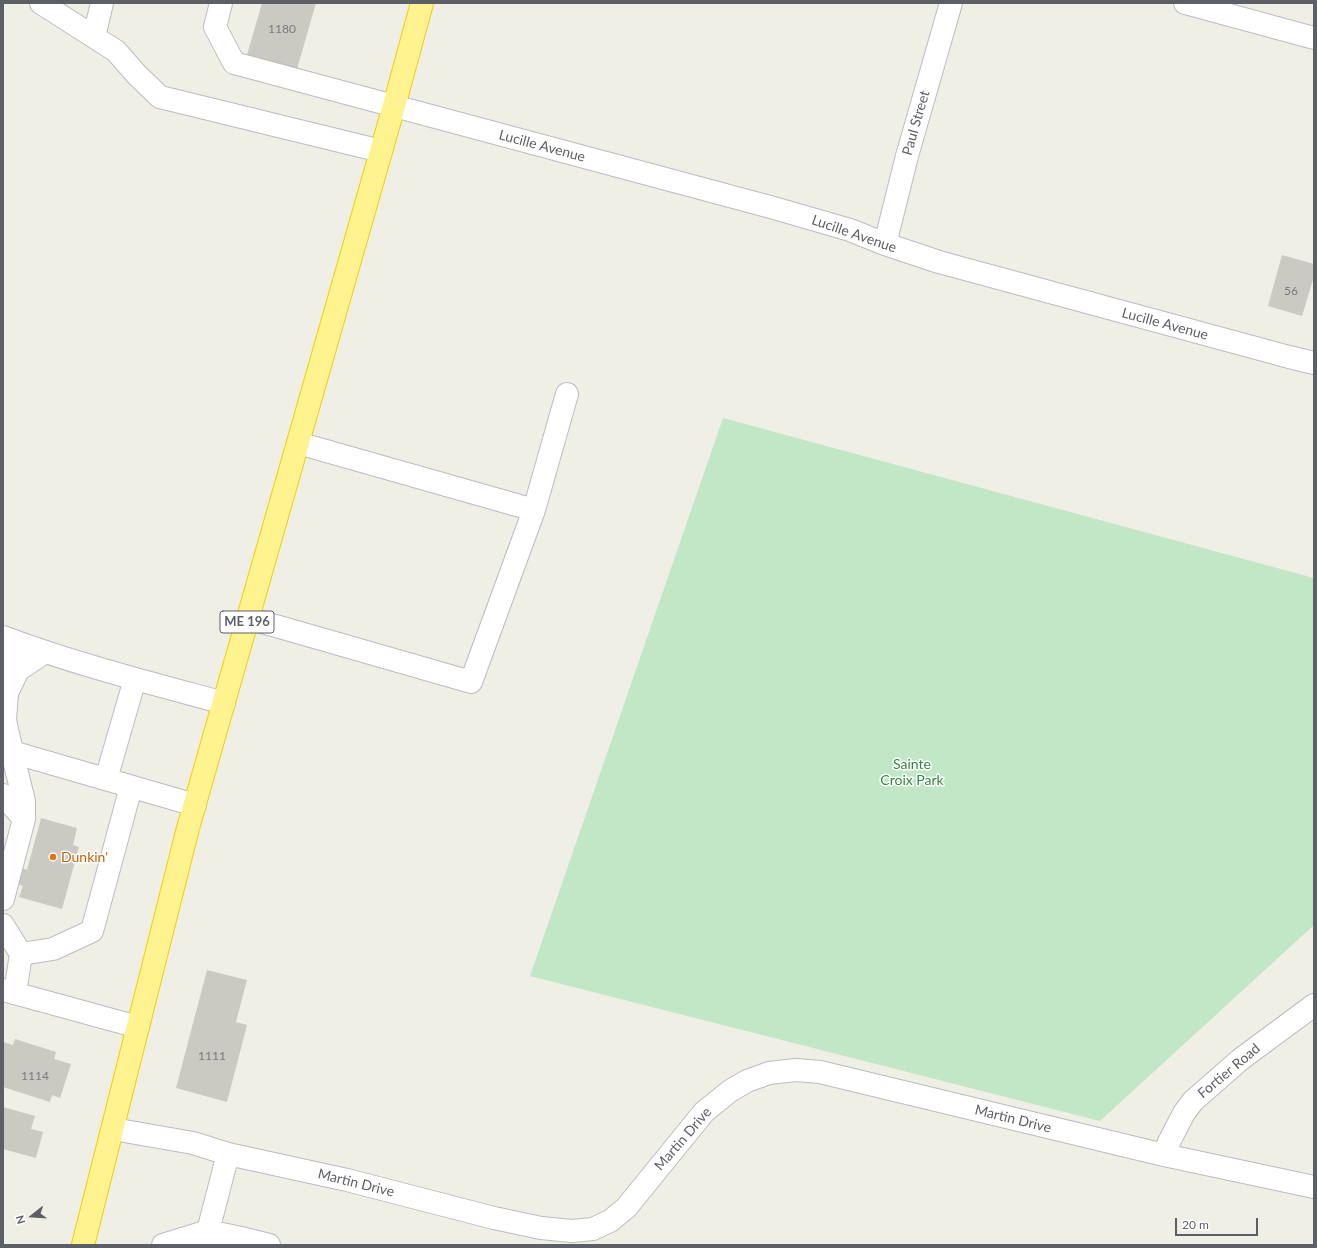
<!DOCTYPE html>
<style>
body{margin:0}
#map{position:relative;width:1317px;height:1248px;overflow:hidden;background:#efefe5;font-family:Lato,sans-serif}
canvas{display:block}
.frame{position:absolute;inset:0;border:4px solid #5d5f66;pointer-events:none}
.north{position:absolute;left:12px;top:1196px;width:40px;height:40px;-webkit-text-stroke:3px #fff;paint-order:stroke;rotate:253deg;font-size:11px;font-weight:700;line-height:16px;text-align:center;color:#5d5f66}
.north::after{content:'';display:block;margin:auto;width:14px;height:18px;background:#5d5f66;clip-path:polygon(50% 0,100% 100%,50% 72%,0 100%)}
.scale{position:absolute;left:1175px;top:1218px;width:83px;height:18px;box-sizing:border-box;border:2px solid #5d5f66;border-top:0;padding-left:5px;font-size:12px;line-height:14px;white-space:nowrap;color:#5d5f66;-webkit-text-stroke:3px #fff;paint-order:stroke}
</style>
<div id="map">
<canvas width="1317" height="1248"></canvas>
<div class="frame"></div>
<div class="north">N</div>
<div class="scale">20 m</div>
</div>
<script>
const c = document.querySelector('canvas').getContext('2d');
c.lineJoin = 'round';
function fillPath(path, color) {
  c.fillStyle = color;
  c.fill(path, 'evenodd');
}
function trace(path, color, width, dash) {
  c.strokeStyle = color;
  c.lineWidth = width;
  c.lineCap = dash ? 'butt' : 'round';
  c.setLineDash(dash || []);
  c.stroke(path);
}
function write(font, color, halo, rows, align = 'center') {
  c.font = font + ' Lato,sans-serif';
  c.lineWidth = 3;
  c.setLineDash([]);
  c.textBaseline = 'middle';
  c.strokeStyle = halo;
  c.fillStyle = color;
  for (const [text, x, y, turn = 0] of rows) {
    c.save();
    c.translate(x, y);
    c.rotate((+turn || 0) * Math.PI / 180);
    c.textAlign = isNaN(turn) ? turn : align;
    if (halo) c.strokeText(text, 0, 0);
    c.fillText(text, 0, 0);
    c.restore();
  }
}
const green = new Path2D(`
 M723 418 1314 578V925L1100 1121 530 976Z`);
const building = new Path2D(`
 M262 3H316L297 69 247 55Z
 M1282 255 1314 264V276L1302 316 1268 306Z
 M41 818 77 828 73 845 79 847 62 909 19 897 23 886 17 884 21 868 27 870Z
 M207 970 247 980 236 1022 247 1025 227 1102 176 1088Z
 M15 1039 56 1052 54 1059 71 1064 60 1098 52 1095 50 1102 3 1087V1042L13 1045Z
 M3 1107 35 1116 31 1129 43 1132 36 1158 3 1149Z`);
const minor = new Path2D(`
 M41 3 116 51 137 75 160 97 381 151
 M221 3 215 27 234 63 774 208 850 230 885 244 939 262 1289 357 1314 363
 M1185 3 1314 38
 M94 37 102 3
 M885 244 907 156 951 3
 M298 443 534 510 567 394
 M248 618 471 682 534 510
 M3 637C75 664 150 683 224 703
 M45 652 18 670 7 693 5 720 12 752 195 805
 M3 662 19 643
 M106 779 135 679
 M3 795 24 819
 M3 899 24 819V801L12 752 4 745
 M3 925 21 954 15 993
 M21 954 53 949 92 931 131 787
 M3 990 138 1027
 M113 1129 193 1143 228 1154 347 1180 494 1218 541 1228 572 1231 593 1229 610 1221 626 1208 704 1112 730 1091 747 1081 769 1073 796 1070 820 1072 1164 1155 1314 1187
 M228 1154 208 1231 241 1238 269 1245
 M1164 1155 1169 1142 1184 1113 1193 1101 1241 1059 1314 1005
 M163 1245 208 1231 205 1244`);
const highway = new Path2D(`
 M83 1245 188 828 394 106 422 3`);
const markers = [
 [53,857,4,"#e8710a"]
];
const numberNames = [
 ["1180",282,29],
 ["56",1291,291],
 ["1111",212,1056],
 ["1114",35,1076]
];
const shields = [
 [247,622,54]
];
const shieldNames = [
 ["ME 196",247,622]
];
const streetNames = [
 ["Paul Street",916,123,-74],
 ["Lucille Avenue",542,146,15],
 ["Lucille Avenue",854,234,19],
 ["Lucille Avenue",1165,324,15],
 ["Fortier Road",1229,1071,-40],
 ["Martin Drive",1013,1119,14],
 ["Martin Drive",683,1139,-49],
 ["Martin Drive",356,1183,14]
];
const parkNames = [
 ["Sainte",912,764],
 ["Croix Park",912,780]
];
const foodNames = [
 ["Dunkin'",61,857]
];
fillPath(green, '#c1e7c7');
fillPath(building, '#cac9c2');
trace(minor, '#babcc1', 24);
trace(highway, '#f4ce00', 24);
trace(minor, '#fff', 22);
trace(highway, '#fef38e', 22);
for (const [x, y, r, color] of markers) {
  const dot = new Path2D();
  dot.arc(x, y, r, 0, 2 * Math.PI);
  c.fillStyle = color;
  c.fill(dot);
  trace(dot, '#fff', 1.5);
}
write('12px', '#787a7d', null, numberNames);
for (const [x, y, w] of shields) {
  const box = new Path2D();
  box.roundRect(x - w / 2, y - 11, w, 22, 3);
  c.fillStyle = '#fff';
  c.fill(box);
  trace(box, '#5d5f66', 1);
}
write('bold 13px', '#5d5f66', null, shieldNames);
write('14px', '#5d5f66', '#fff', streetNames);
write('14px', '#348544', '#fff', parkNames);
write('14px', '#c56008', '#fff', foodNames, 'left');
</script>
